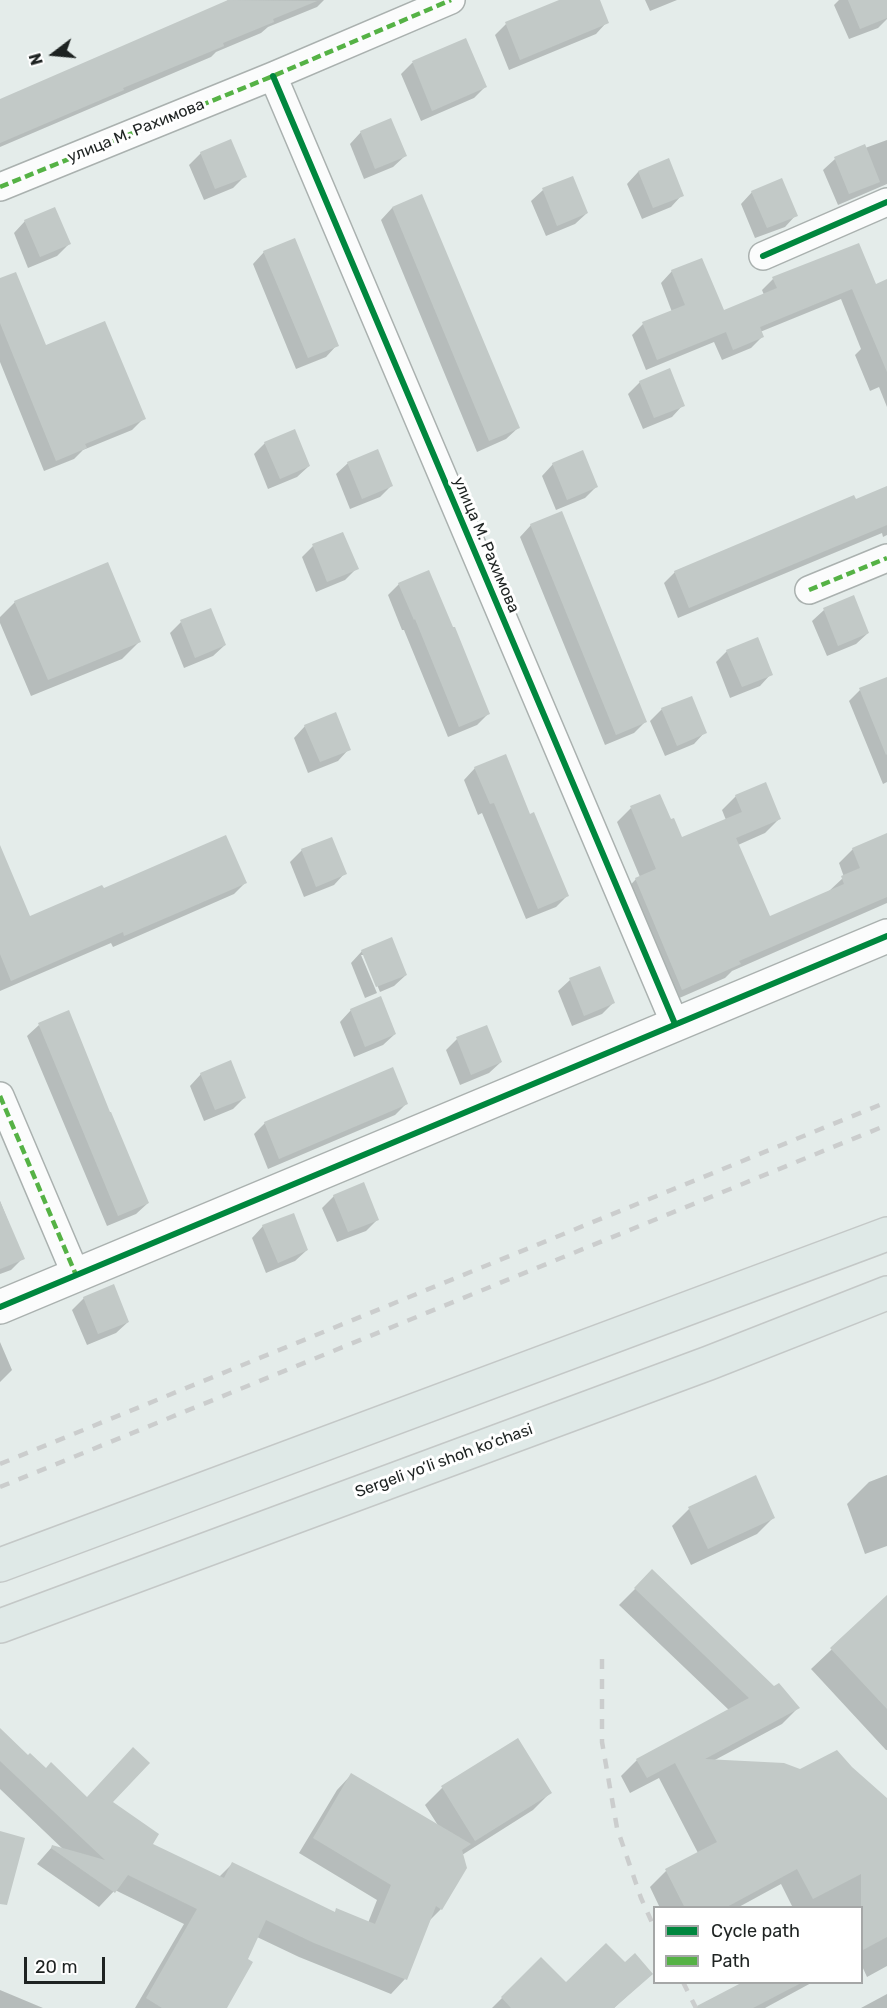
<!DOCTYPE html>
<meta charset="utf-8">
<style>
body{margin:0}
#map{position:relative;width:887px;height:2008px;overflow:hidden;background:#e4ecea;font-family:Rubik,sans-serif}
canvas{display:block}
.legend{position:absolute;left:653px;top:1906px;width:210px;height:78px;box-sizing:border-box;background:#fff;border:2px solid #a5a7a7;margin:0;padding:8px 10px;list-style:none;font-size:18px;color:#1e2322}
.legend li{display:flex;align-items:center;gap:12px;height:30px}
.legend b{width:30px;border:2px solid #a5a7a7}
.north{position:absolute;left:24px;top:24px;width:60px;height:60px;-webkit-text-stroke:4px #fff;paint-order:stroke;rotate:254deg;font-size:16px;font-weight:700;line-height:24px;text-align:center;color:#1e2322}
.north::after{content:'';display:block;margin:auto;width:21px;height:27px;background:#1e2322;clip-path:polygon(50% 0,100% 100%,50% 72%,0 100%)}
.scale{position:absolute;left:24px;top:1957px;width:81px;height:27px;box-sizing:border-box;border:3px solid #1e2322;border-top:0;padding-left:8px;font-size:18px;line-height:21px;white-space:nowrap;color:#1e2322;-webkit-text-stroke:4px #fff;paint-order:stroke}
</style>
<div id="map">
<canvas width="887" height="2008"></canvas>
<ul class="legend">
<li><b style="height:8px;background:#00873e"></b>Cycle path</li>
<li><b style="height:8px;background:#55b245"></b>Path</li>
</ul>
<div class="north">N</div>
<div class="scale">20 m</div>
</div>
<script>
const c = document.querySelector('canvas').getContext('2d');
c.lineJoin = 'round';
function fillPath(path, color) {
  c.fillStyle = color;
  c.fill(path, 'evenodd');
}
function trace(path, color, width, dash) {
  c.strokeStyle = color;
  c.lineWidth = width;
  c.lineCap = dash ? 'butt' : 'round';
  c.setLineDash(dash || []);
  c.stroke(path);
}
function write(font, color, halo, rows, align = 'center') {
  c.font = font + ' Rubik,sans-serif';
  c.lineWidth = 6;
  c.setLineDash([]);
  c.textBaseline = 'middle';
  c.strokeStyle = halo;
  c.fillStyle = color;
  for (const [text, x, y, turn = 0] of rows) {
    c.save();
    c.translate(x, y);
    c.rotate((+turn || 0) * Math.PI / 180);
    c.textAlign = isNaN(turn) ? turn : align;
    if (halo) c.strokeText(text, 0, 0);
    c.fillText(text, 0, 0);
    c.restore();
  }
}
const shadow = new Path2D(`
 M228 0H324L317 7 268 27 261 33 216 52 211 57 0 147V101L224 3Z
 M563 0H598L607 22 596 34 509 70 495 35 506 24Z
 M645 0H677L650 11Z
 M839 0H883L887 10V19L878 28 849 39 834 5Z
 M465 40 485 87 474 98 421 121 401 74 412 63Z
 M361 132 405 156 393 167 364 179 350 144Z
 M887 140V184L838 205 823 170 835 159Z
 M201 153 245 176 233 188 204 200 189 165Z
 M668 160 682 195 671 207 642 219 627 184 638 172Z
 M572 178 587 213 575 224 546 236 531 201 543 190Z
 M752 192 796 215 785 227 755 238 741 204Z
 M422 196 518 428 506 439 477 452 381 220 392 208Z
 M25 221 69 244 57 256 28 268 14 233Z
 M264 252 337 345 326 357 296 369 253 264Z
 M672 271 723 312 764 295 762 290 773 279 875 286 887 290V407L879 387 870 391 855 355 861 349 841 299 760 332 762 337 751 348 722 360 714 342 646 370 632 335 643 324 672 312 661 283Z
 M0 280 45 347 144 418 132 430 83 450 74 459 44 471 0 362Z
 M640 382 683 405 672 417 643 429 628 394Z
 M265 443 309 466 297 477 268 489 254 454Z
 M348 463 391 486 380 497 350 509 336 474Z
 M553 464 596 487 585 498 556 510 542 476Z
 M887 488V535L883 537 882 533 678 618 664 583 675 572Z
 M531 525 645 722 634 733 605 745 520 537Z
 M313 546 357 568 345 580 316 592 302 557Z
 M399 584 488 714 477 725 448 737 404 630H402L388 595Z
 M15 602 139 642 122 659 31 696 0 623V617Z
 M824 610 868 633 856 644 827 656 812 621Z
 M181 622 225 645 213 656 184 668 170 633Z
 M727 651 771 674 760 686 730 698 716 662Z
 M887 679V782L883 784 849 701 860 690Z
 M662 709 705 732 694 744 665 756 650 721Z
 M305 726 349 749 338 761 308 773 294 738Z
 M475 768 529 816 567 896 556 907 526 919 482 813 478 815 464 780Z
 M736 796 779 819 765 833 738 845 769 918 828 892 844 877 839 863 853 849 887 835V903L732 971 725 978 668 1003 622 894 636 879 640 877 617 822 631 808 681 839 726 820 722 810Z
 M302 850 345 873 334 885 304 897 290 862Z
 M0 857 29 918 245 883 234 894 113 947 111 943 0 991Z
 M362 951 406 975 394 986 380 992 365 955H361L377 993 365 998 351 963Z
 M570 980 613 1003 602 1014 572 1026 558 991Z
 M351 1010 395 1034 383 1045 354 1057 340 1022Z
 M39 1025 148 1203 136 1214 107 1226 27 1036Z
 M457 1039 501 1062 489 1073 460 1085 446 1050Z
 M201 1074 245 1097 233 1109 204 1121 190 1086Z
 M406 1104 395 1115 268 1169 254 1134 265 1123Z
 M334 1196 378 1219 366 1231 337 1242 322 1208Z
 M0 1201 23 1258 11 1270 0 1274Z
 M263 1226 307 1250 295 1261 266 1273 252 1238Z
 M113 1286 128 1322 116 1333 87 1345 72 1310 84 1298Z
 M0 1342 12 1370 0 1382Z
 M887 1475V1546L865 1554 847 1504 869 1482Z
 M689 1509 774 1517 757 1534 691 1565 672 1526Z
 M637 1587 774 1687 798 1708 782 1724 713 1761 801 1771 851 1768 887 1800V1966L867 1977 862 1966V1908H793L781 1884 737 1908H660L650 1887 666 1871 698 1853 659 1778 630 1793 621 1776 637 1760 730 1711 619 1605Z
 M887 1597V1750H886L811 1669Z
 M0 1730 28 1757 86 1798 111 1803 151 1844 219 1877 232 1864 334 1913 337 1910 368 1923 377 1900 299 1853 337 1790 351 1775 439 1827 425 1805 442 1788 517 1740 550 1793 533 1810 462 1855 441 1909 429 1921 405 1979 391 1994 299 1957 257 1937 225 2008H135L184 1924 115 1890 99 1907 37 1864 52 1847 65 1851 0 1789Z
 M541 1959 566 1984 625 1964 651 1974 614 2008H492Z
 M744 1982H813L765 2008H706L717 1997Z
 M0 1990 43 2008H0Z
 M887 1994V2008H861Z`);
const building = new Path2D(`
 M228 0 317 1 273 19 274 22 223 43 224 46 123 88 124 90 0 143V99Z
 M559 0H600L609 23 520 60 505 22Z
 M848 0H887V18L860 29Z
 M466 38 487 87 432 111 412 61Z
 M391 118 407 156 375 169 360 131Z
 M231 139 247 177 215 189 200 152Z
 M865 144 880 182 849 194 834 157Z
 M669 158 684 196 653 208 638 171Z
 M573 176 588 213 557 226 542 188Z
 M782 178 798 216 767 228 751 191Z
 M422 194 520 428 489 441 392 207Z
 M55 207 71 244 40 257 24 220Z
 M295 238 339 346 308 358 263 251Z
 M859 243 876 284 887 279V372L852 289 760 327 764 337 733 350 726 332 657 360 642 322 685 305 671 270 702 258 724 310 777 288 772 277Z
 M16 272 46 345 105 321 146 419 85 444 87 448 56 461 0 323V278Z
 M670 368 685 406 654 418 639 381Z
 M295 429 310 466 280 479 264 442Z
 M378 449 393 486 362 499 347 462Z
 M583 450 598 487 567 500 552 463Z
 M887 486V525L689 608 674 571 854 495 856 499Z
 M562 511 647 722 616 735 530 524Z
 M343 532 359 569 327 582 312 544Z
 M108 562 141 642 48 680 14 601Z
 M429 570 453 627H455L490 714 459 727 415 619 414 620 398 583Z
 M854 595 869 633 838 646 823 608Z
 M211 608 226 645 195 658 180 620Z
 M758 637 773 675 742 687 726 650Z
 M887 677V754L886 755 859 688Z
 M692 696 707 733 677 746 661 708Z
 M336 712 351 750 320 762 304 725Z
 M506 754 530 814 534 812 569 896 538 909 494 803 490 804 474 767Z
 M766 782 781 819 736 838 770 916 844 884 841 876 860 868 852 848 887 833V897L739 961 741 964 682 990 635 878 656 869 630 806 660 794 671 819 674 818 682 837 742 812 735 795Z
 M226 835 247 883 124 936 123 932 11 981 0 954V845L30 916 102 885 104 888Z
 M332 837 347 874 316 887 301 849Z
 M392 937 407 975 376 987 361 950Z
 M600 966 615 1003 584 1016 569 978Z
 M381 996 396 1034 365 1047 350 1009Z
 M69 1010 110 1112H111L149 1203 118 1216 38 1023Z
 M487 1025 502 1062 471 1075 456 1037Z
 M231 1060 246 1098 215 1110 200 1073Z
 M393 1067 408 1104 279 1159 264 1122Z
 M364 1182 379 1220 348 1232 333 1195Z
 M0 1201 25 1259 0 1269Z
 M294 1213 308 1250 278 1263 262 1225Z
 M114 1284 129 1322 98 1334 83 1297Z
 M756 1475 775 1518 708 1549 688 1507Z
 M652 1569 774 1686 779 1683 800 1708 705 1759 784 1763 800 1769 837 1750 852 1767 887 1798V1937L861 1951V1874L813 1899 797 1869 725 1908H685L665 1869 717 1842 675 1763 647 1778 636 1759 749 1698 634 1588Z
 M887 1595V1709L830 1648Z
 M0 1728 28 1755 30 1753 46 1768 51 1762 87 1797 133 1747 150 1763 113 1802 159 1834 153 1844 224 1878 232 1862 335 1912 336 1908 375 1924 391 1885 313 1838 351 1773 471 1844 462 1850 467 1868 442 1910 436 1906 407 1980 314 1943 266 1920 248 1959 253 1962 227 2008H162L146 1998 197 1909 128 1875 115 1893 51 1848 52 1845 105 1860 0 1761Z
 M518 1738 552 1793 475 1841 441 1786Z
 M0 1831 25 1838 7 1905 0 1904Z
 M606 1943 625 1962 635 1953 653 1974 614 2008H511L501 1997 541 1957 566 1982Z
 M741 1983H801L753 2008H693Z`);
const street = new Path2D(`
 M273 76 675 1024
 M0 187 273 76 451 0
 M763 256 887 202
 M809 590 887 558
 M0 1096 76 1275`);
const secondary = new Path2D(`
 M0 1307 887 936`);
const primary = new Path2D(`
 M0 1565 887 1234
 M0 1626 709 1363 887 1293`);
const rail = new Path2D(`
 M0 1464 887 1102
 M0 1487 887 1125
 M602 1659V1742L617 1828 641 1898 654 1927
 M683 1982 696 2008`);
const quiet = new Path2D(`
 M0 187 273 76 451 0
 M809 590 887 558
 M0 1096 76 1275`);
const cycleway = new Path2D(`
 M273 76 675 1024
 M763 256 887 202
 M0 1307 887 936`);
const streetNames = [
 ["улица М. Рахимова",136,131,-22],
 ["улица М. Рахимова",486,545,67],
 ["Sergeli yo‘li shoh ko‘chasi",444,1461,-20]
];
fillPath(shadow, '#0003');
fillPath(building, '#c2c9c7');
trace(street, '#aab1af', 30);
trace(secondary, '#aab1af', 36);
trace(primary, '#c4c8c7', 36);
trace(street, '#fbfcfc', 27);
trace(secondary, '#fbfcfc', 33);
trace(primary, '#dfe9e7', 33);
trace(rail, '#cbcdcd', 4.5, [10, 10]);
trace(quiet, '#55b245', 4.5, [9, 4.5]);
trace(cycleway, '#00873e', 6);
write('16px', '#1e2322', '#fff', streetNames);
</script>
